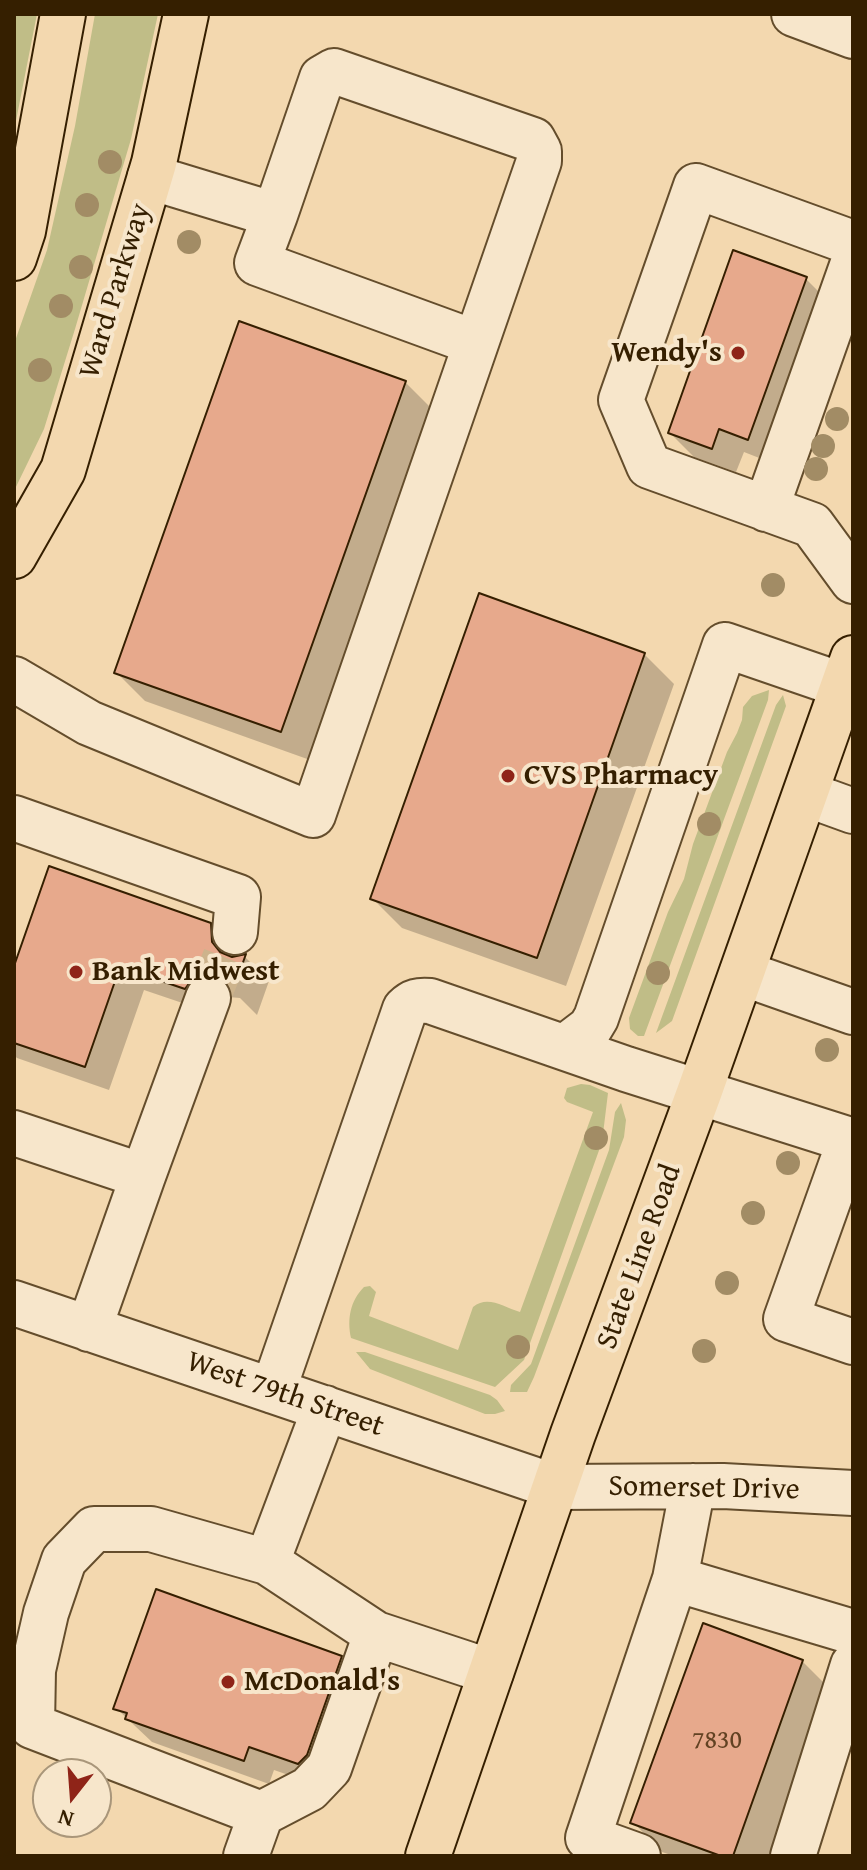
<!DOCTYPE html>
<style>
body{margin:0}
#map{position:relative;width:867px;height:1870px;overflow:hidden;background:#f3d8af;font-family:"Gentium Book Plus",serif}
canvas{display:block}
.frame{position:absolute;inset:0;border:16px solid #351f00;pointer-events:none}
.north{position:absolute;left:32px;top:1758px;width:80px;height:80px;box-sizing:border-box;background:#f7e6cb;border:2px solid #a9967a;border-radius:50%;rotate:197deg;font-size:22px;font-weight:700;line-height:32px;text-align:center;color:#351f00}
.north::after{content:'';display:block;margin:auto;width:28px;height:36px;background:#8f2418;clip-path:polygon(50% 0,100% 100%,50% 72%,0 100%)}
</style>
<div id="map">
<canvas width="867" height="1870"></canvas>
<div class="frame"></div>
<div class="north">N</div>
</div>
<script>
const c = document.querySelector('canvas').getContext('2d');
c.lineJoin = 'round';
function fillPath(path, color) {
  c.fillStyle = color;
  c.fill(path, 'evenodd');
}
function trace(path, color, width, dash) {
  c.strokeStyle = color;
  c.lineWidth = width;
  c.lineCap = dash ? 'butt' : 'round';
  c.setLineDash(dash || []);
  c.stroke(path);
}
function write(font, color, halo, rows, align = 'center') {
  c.font = font + ' "Gentium Book Plus",serif';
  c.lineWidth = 8;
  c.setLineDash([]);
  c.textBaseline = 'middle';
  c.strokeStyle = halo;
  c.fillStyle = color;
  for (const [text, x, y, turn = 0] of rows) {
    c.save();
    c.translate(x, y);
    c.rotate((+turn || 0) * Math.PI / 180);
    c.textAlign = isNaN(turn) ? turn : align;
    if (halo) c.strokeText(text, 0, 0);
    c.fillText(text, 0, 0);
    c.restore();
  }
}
const green = new Path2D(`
 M14 14H37L14 131Z
 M95 14H158L131 139 75 329 44 429 14 491V344L47 250 75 126Z
 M769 690 768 700 644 1036H638L630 1029 629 1018 668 912 684 879 693 844 727 752 737 733 742 720 743 707 752 696Z
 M783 695 786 706 672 1021 656 1033 776 705Z
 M581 1084 590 1085 608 1093 602 1142 524 1360 495 1387 351 1338C347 1319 350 1301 364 1287L370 1286 376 1292 369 1316 458 1350 473 1307C488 1295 503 1307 520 1312L593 1112 567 1102 564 1098 567 1088Z
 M621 1103 626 1120 624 1137 534 1377 527 1392H510L511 1385 531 1364 609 1150 615 1112Z
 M356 1352H365L490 1395 497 1400 505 1411 495 1414H485L370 1369Z`);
const shadow = new Path2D(`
 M805 278 830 303 772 463 744 452 736 472 694 457 670 433Z
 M405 382 435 412 310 760 145 701 116 672Z
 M644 654 674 684 566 986 402 928 373 899Z
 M210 925 234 950 235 958 245 957 269 981 257 1015 240 998 228 997 209 1012 144 990 109 1090 17 1058 14 1055V972Z
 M341 1658 365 1682 323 1787 274 1770 269 1784 152 1742 116 1708Z
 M802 1661 832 1691 772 1856H674L662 1852 633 1822Z`);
const building = new Path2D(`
 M733 250 807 277 748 440 719 429 712 449 668 433Z
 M239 321 406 381 281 732 114 673Z
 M479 593 645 653 537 958 370 899Z
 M49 866 211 923 212 942 220 952 232 957 246 954 232 993 227 981 216 974H203L193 978 185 989 120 967 85 1067 14 1043V966Z
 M156 1589 342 1656 307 1755 298 1764 249 1747 244 1761 125 1719 127 1713 113 1709Z
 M703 1623 803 1660 733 1856H721L630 1823Z`);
const minorTunnel = new Path2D(`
 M208 998 235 932`);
const minor = new Path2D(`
 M794 14 853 36
 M275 215 257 263 476 343
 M853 243 696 186 621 400 649 466 812 525 853 581
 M766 509 853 263
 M14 679 89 723 313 815 539 161V151L533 140 334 71 322 78 275 215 150 177
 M806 794 853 811
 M14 818 238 897 235 932
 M742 973 853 1012
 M565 1047 590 1028 596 1018 725 645 853 689
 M14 1133 143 1176 89 1329
 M143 1176 208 998
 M14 1303 556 1487 723 1486 853 1493
 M273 1391 405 1009C413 1001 419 1000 430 1001L626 1069 850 1140 786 1319 853 1342
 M267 1562 325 1408
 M675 1579 693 1486
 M261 1814 32 1726 33 1670 46 1613 64 1560 94 1529H151L267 1562 376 1634 491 1672
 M246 1856 261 1814 309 1789 329 1768 376 1634
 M638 1856 588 1838 675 1579 853 1632
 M793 1856 853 1665`);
const major = new Path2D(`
 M14 258 23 231 63 14
 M14 556 63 470 154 163 186 14
 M428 1856 573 1434 699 1093 853 658`);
const trees = [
 [110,162],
 [87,205],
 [189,242],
 [81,267],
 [61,306],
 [40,370],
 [837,419],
 [823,446],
 [816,469],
 [773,585],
 [709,824],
 [658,973],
 [827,1050],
 [596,1138],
 [788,1163],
 [753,1213],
 [727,1283],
 [518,1347],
 [704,1351]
];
const markers = [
 [738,353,8,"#8f2418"],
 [508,776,8,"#8f2418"],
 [76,972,8,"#8f2418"],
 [228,1682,8,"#8f2418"]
];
const numberNames = [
 ["7830",717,1741]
];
const streetNames = [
 ["Ward Parkway",116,291,-73],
 ["State Line Road",640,1257,-70],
 ["West 79th Street",285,1395,19],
 ["Somerset Drive",704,1489,1]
];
const poiNames = [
 ["Wendy's",722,353,"right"],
 ["CVS Pharmacy",524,776],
 ["Bank Midwest",92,972],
 ["McDonald's",244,1682]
];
fillPath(green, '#c0bd87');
fillPath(shadow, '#0003');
fillPath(building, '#e7a98c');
trace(building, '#351f00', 2);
trace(minorTunnel, '#cdb38c', 44, [44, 22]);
trace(minor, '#644d2c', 48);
trace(major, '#351f00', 48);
trace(minor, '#f7e6cb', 44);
trace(major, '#f3d8af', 44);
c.fillStyle = '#a28c65';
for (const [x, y] of trees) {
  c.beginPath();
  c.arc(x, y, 12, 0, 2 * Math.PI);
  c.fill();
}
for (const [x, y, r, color] of markers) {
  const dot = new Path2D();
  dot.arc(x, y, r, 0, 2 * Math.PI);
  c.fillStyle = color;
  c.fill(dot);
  trace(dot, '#f7e6cb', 3);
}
write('26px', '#624223', null, numberNames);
write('30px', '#351f00', '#f7e6cb', streetNames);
write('bold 30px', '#351f00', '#f7e6cb', poiNames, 'left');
</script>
